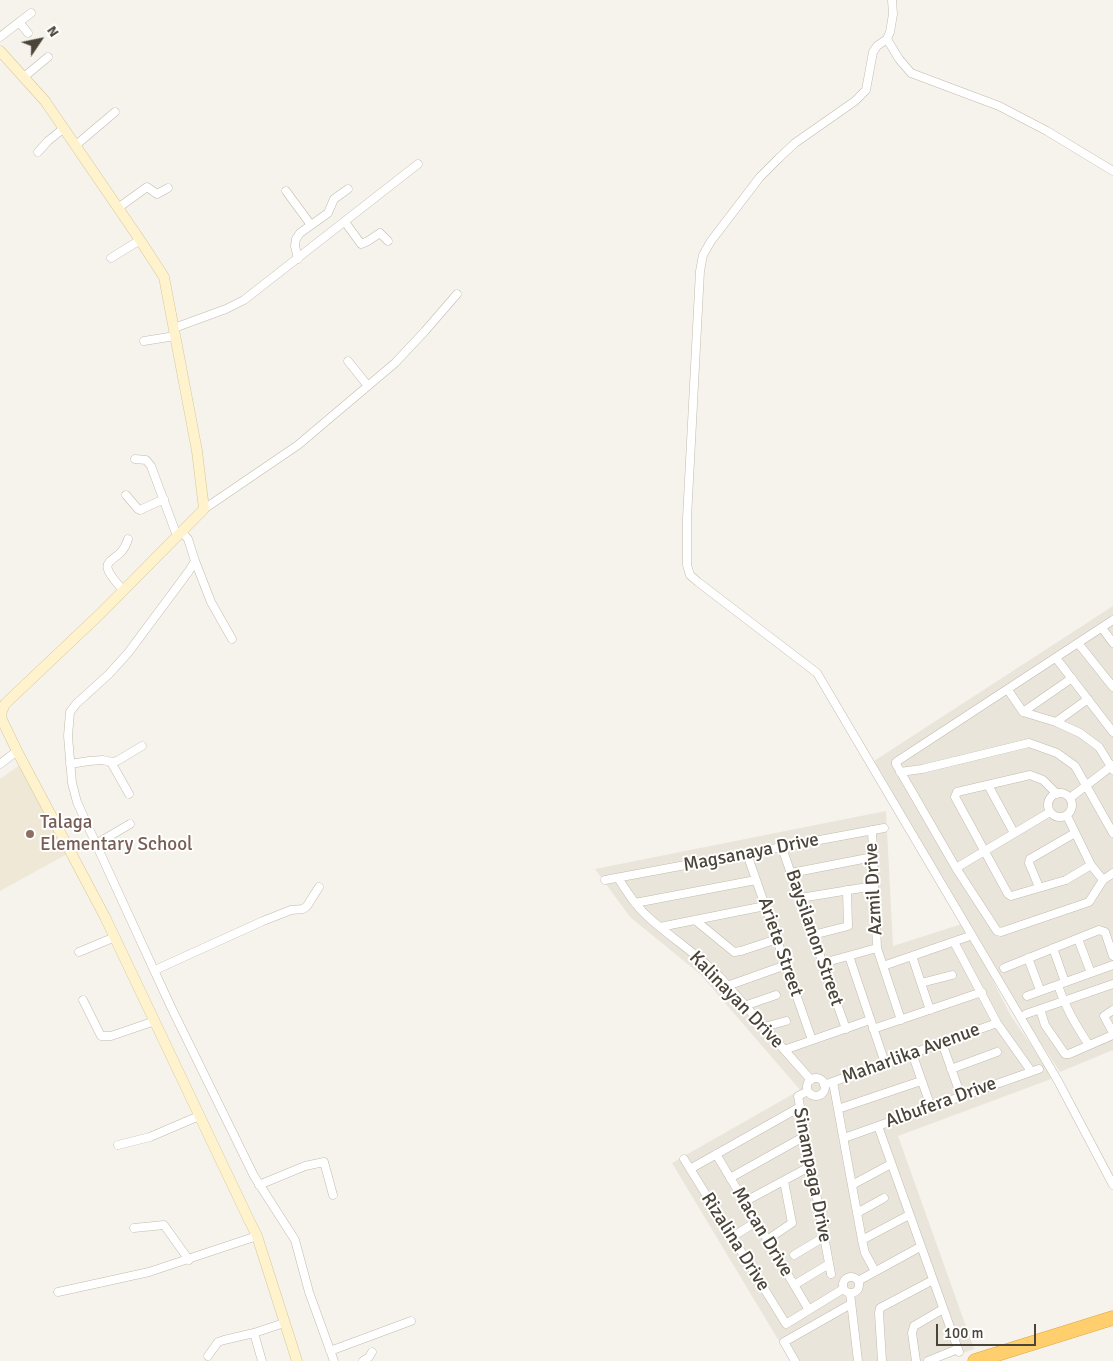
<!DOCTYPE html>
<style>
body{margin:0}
#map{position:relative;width:1113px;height:1361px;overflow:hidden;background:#f6f3ec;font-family:Signika,sans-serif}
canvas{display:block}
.north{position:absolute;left:15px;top:15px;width:50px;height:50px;-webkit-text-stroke:4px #fff;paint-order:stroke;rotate:56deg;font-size:14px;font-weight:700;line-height:20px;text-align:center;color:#4b4439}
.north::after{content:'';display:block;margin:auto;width:18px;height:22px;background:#4b4439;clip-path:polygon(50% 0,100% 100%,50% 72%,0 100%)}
.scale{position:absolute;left:936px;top:1324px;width:100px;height:22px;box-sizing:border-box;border:2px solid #4b4439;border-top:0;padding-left:6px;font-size:15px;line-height:18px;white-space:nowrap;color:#4b4439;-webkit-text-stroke:4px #fff;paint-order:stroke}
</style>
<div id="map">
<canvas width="1113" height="1361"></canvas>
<div class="north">N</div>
<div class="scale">100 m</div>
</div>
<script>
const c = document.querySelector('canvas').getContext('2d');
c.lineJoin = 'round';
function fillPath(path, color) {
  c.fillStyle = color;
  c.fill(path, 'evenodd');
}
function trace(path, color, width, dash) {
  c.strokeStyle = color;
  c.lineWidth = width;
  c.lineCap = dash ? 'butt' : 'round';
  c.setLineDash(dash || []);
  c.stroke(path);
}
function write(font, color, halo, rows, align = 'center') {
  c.font = font + ' Signika,sans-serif';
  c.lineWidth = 4;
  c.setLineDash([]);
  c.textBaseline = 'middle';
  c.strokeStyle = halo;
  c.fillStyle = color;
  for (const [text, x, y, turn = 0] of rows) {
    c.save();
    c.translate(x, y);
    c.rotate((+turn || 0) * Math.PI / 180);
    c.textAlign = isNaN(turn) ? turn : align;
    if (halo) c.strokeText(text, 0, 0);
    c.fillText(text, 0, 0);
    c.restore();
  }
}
const residential = new Path2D(`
 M1113 606V1050L1060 1072 1016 1006 874 761Z
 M886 811 893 946 962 924 985 965 1011 1016 1054 1078 898 1136 974 1349 940 1361H791L672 1163 800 1090 701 975 630 917 595 869Z`);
const education = new Path2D(`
 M21 764 69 853 0 891V779Z`);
const street = new Path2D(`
 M892 0 893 14 890 32 887 39 877 46 873 52 866 90 855 101 795 143 779 158 760 177 711 241 703 255 700 271 687 518V565L690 575 698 582 817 673 1058 1081 1113 1185
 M19 22 28 33
 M0 37 31 13
 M887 39 899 59 911 73 999 106 1047 131 1113 171
 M24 77 48 57
 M76 145 115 112
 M38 152 48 141 64 128
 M286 191 311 225
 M118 208 147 187 157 194 168 188
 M345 222 361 244 368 241 380 233 388 241
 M111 258 140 240
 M298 259 295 246 296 239 300 233 328 213 334 199 348 189
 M174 328 226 309 244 300 418 164
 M144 341 175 336
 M348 361 368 386
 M135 459 146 460 151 466 177 536
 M126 495 138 509 140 510 164 499
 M204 509 298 445 395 363 425 331 457 294
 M182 532 188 539 195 561 189 571 128 653 109 674 76 704 70 712 68 736 72 783 77 802 107 868 171 1007 254 1176 295 1240 309 1292 334 1361
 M195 561 211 602 232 639
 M123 590C89 553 120 568 128 539
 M1113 620 896 762V764L956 868 997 931 1001 932 1089 902 1103 880 1113 873
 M1102 628 1113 643
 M1078 643 1113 687
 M1056 658 1113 732
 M1008 690 1023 712 1056 722 1080 733 1099 747 1113 770
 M1023 712 1072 678
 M1056 722 1088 699
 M111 762 129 794
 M0 764 17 751
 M70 764 89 761 103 760 111 762 117 761 142 746
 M900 772 922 769 1029 743 1057 753 1075 766 1113 833
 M988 785 1014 833
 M1048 805a12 12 0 1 1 24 0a12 12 0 1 1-24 0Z
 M1057 794 1043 780 1030 775 957 792 955 797 1008 894 1011 896 1066 880 1091 865
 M1070 798 1113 765
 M1067 816 1091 865 1103 880
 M872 830 877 948 901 1020
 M96 844 130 824
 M782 848 846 1029
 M747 854 812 1040
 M956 868 1050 812
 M791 873 873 857
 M618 878C627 892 635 905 647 916 670 937 697 954 719 976L811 1080
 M605 880 884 828
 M1039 887 1029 863 1030 859 1075 833
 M800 898 874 886
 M635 903 756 880
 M695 920 734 952 741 951 777 939
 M660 927 765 906
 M813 935 848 926 847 890
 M1078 939 1091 973
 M954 942 997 1023 1031 1071
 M1053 948 1065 982
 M79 952 115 937
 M849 956 885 1063
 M912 956 930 1010
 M1028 958 1040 990
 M823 963 877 948
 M883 966 967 937
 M1004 968 1099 930 1105 932 1113 956
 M155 970 263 921 291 910 303 909 307 906 319 887
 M921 983 952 975
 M1058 985C1065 1007 1076 1026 1089 1045
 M727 986 786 965
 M1027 996 1113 965
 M83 1000 101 1036H111L155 1021
 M744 1006 776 995
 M1040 1009 1045 1025 1065 1054H1069L1113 1035
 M1113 1010 1104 1016 1113 1033
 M1026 1014 1113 984
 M764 1027 786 1021
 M873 1029 982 992
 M942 1043 961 1096
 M784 1050 870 1020
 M912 1053 931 1107
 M951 1069 997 1052
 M807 1087a9 9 0 1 1 18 0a9 9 0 1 1-18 0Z
 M833 1082 862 1240 865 1253 875 1271
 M824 1085 997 1023
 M808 1091 798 1096 831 1274
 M838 1109 921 1081
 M878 1126 959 1352
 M844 1138 1039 1069
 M118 1145 150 1137 199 1116
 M716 1154 809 1310
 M684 1159 786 1324 843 1289
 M690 1169 800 1107
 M730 1178 805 1136
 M259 1185 305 1166 324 1162 333 1195
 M852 1185 891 1164
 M744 1202 811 1166
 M857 1213 884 1198
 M134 1228 164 1225 189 1260
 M732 1237 756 1222
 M767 1240 792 1223 784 1181
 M862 1240 909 1215
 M794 1255 824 1237
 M843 1285a8 8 0 1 1 16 0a8 8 0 1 1-16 0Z
 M858 1281 920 1247
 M794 1285 829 1264
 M58 1292 149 1272 257 1236
 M850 1293 858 1361
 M254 1333 262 1361
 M330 1351 411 1321
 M208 1356 218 1342 224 1340 254 1333 284 1323
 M363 1361 369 1357 372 1352
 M795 1361 784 1342 851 1304
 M882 1361 879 1313 880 1308 933 1280
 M916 1361 912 1333 914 1326 943 1309
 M928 1361 958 1349`);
const secondary = new Path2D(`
 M0 51 45 101 140 240 164 277 197 451 204 509 101 613 5 704 1 713V718L17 751 105 917 249 1220 257 1236 297 1361`);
const highway = new Path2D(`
 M975 1361 1113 1318`);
const markers = [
 [30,834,5,"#8d6e63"]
];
const educationNames = [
 ["Talaga",40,823],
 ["Elementary School",40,845]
];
const streetNames = [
 ["Magsanaya Drive",751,853,-11],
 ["Azmil Drive",874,889,-93],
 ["Baysilanon Street",814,938,71],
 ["Ariete Street",780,947,71],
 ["Kalinayan Drive",736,1000,46],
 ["Maharlika Avenue",911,1054,-20],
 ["Albufera Drive",941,1103,-20],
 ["Sinampaga Drive",812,1175,79],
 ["Macan Drive",762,1232,59],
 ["Rizalina Drive",735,1242,58]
];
fillPath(residential, '#eae5da');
fillPath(education, '#efe8d6');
trace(street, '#c2bbae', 9);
trace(secondary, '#d6c79b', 11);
trace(highway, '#e0a43c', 15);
trace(street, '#fff', 8);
trace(secondary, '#fff3cd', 10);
trace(highway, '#ffcf6e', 14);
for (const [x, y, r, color] of markers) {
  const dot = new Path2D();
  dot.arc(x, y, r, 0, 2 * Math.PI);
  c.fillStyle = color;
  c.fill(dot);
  trace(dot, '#fff', 2);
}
write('19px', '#785e54', '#fff', educationNames, 'left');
write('19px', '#4b4439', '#fff', streetNames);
</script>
